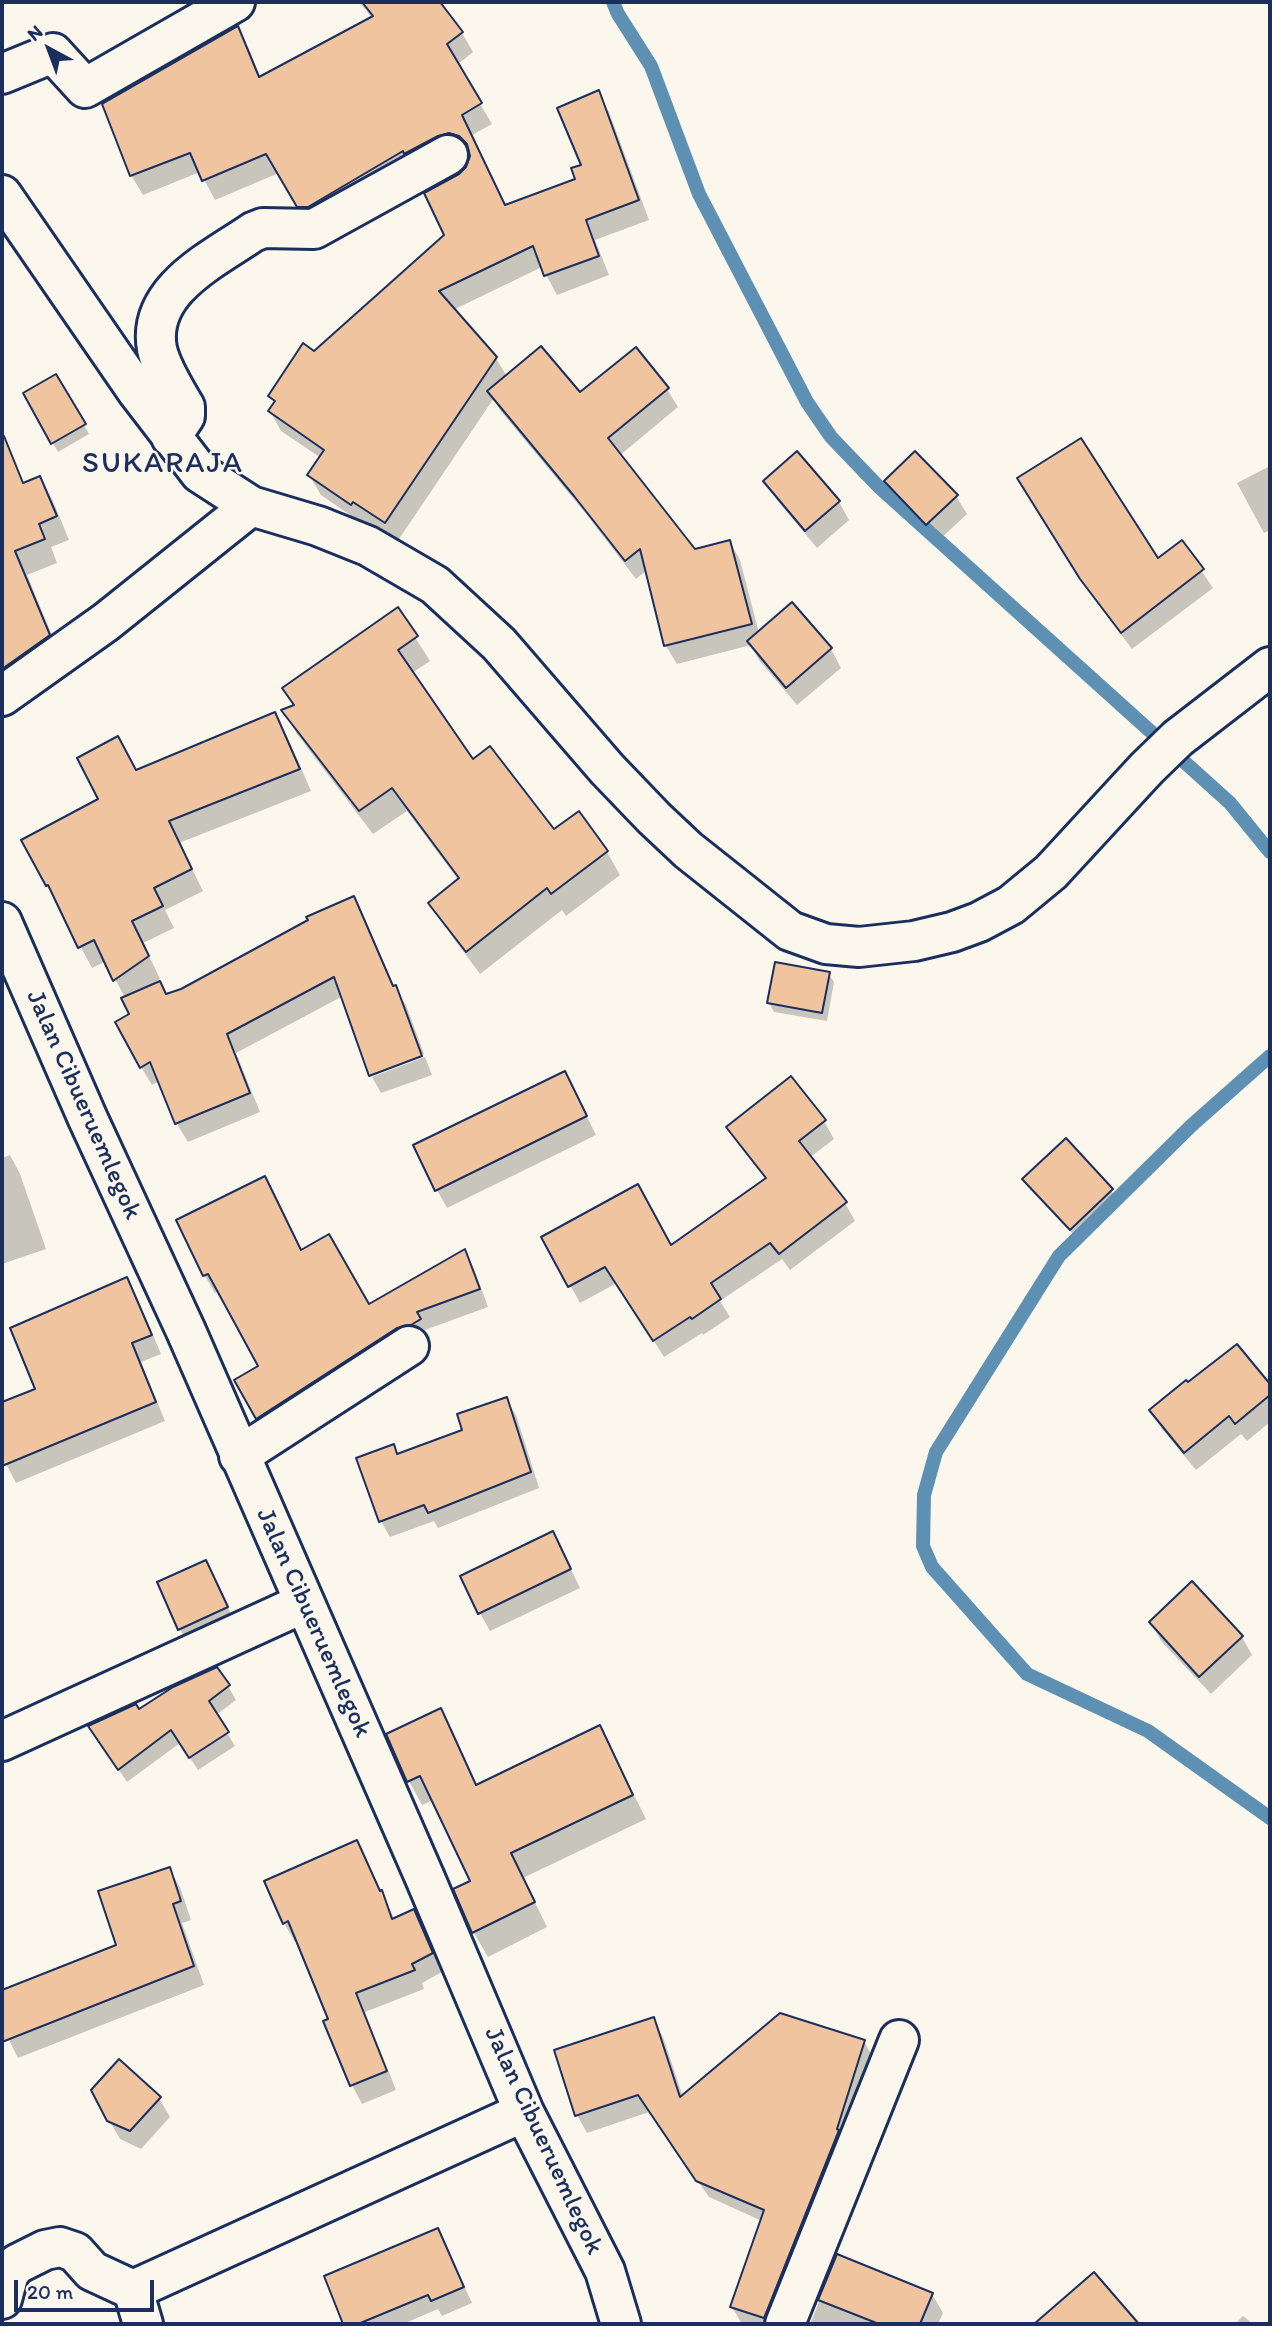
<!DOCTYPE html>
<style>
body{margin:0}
#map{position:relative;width:1272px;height:2326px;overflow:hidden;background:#fbf7ec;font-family:Itim,sans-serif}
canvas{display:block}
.frame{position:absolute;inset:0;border:4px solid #1b2f5e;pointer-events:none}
.north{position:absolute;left:14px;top:14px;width:70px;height:70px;-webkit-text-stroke:5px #fbf7ec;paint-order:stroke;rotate:319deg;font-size:19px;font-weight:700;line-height:28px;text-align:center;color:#1b2f5e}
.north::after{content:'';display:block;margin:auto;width:24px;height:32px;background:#1b2f5e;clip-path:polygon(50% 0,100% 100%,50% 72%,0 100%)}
.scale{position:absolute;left:14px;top:2280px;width:140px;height:32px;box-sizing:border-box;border:4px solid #1b2f5e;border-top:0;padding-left:9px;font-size:21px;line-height:24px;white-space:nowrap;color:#1b2f5e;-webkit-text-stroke:5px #fbf7ec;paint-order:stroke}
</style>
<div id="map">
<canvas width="1272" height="2326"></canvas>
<div class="frame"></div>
<div class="north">N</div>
<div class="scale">20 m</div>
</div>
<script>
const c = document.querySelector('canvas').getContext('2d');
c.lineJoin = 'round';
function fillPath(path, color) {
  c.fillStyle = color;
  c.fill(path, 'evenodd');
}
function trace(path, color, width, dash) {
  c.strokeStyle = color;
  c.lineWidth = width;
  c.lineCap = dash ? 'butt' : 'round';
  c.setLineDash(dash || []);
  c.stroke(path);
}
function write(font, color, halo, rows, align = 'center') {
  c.font = font + ' Itim,sans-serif';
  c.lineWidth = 5;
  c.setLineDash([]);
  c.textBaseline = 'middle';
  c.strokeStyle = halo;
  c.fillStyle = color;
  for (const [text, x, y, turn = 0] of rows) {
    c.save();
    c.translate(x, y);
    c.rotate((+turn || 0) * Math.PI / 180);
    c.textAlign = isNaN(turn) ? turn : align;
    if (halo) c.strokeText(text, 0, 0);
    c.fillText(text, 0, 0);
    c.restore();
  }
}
const shadow = new Path2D(`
 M359 2H425L427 4 437 2 462 33 473 52 457 65 492 124 472 135 506 206 578 180 583 166 598 93 609 112 649 220 595 240 609 275 557 295 542 267 453 310 496 358 507 377 580 395 667 389 678 407 619 456 694 551 730 542 740 560 759 633 792 605 831 649 841 668 797 705 759 660 751 645 677 664 666 646 647 570 636 579 587 515 500 410 494 398 397 542 365 521 363 524 321 495 309 475 321 458 281 431 270 411 275 404 270 396 314 353 447 236 460 176 468 168 472 155 461 152 310 226 279 173 215 200 200 172 143 195 131 175 237 28 248 47 261 78 373 19Z
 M56 377 89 434 58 452 25 393Z
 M1270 466V530L1264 533 1237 483Z
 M39 478 53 501 69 540 51 547 57 563 27 575 62 659 2 702V493Z
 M765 481 839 502 849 520 817 548 776 499Z
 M886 482 956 496 967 514 937 542 897 500Z
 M1030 496 1157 561 1182 542 1213 588 1132 649 1093 597Z
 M397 609 430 661 412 673 473 761 554 832 578 813 607 852 620 875 566 916 562 910 480 974 451 935 437 911 459 881 407 811 373 834 297 734 284 711 295 706 284 689Z
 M275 715 287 736 311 791 179 843 203 891 165 910 174 928 143 943 160 979 151 984 167 996 355 903 366 922 394 987 406 1005 424 1054 371 1073V1076L343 996 236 1053 260 1112 188 1142 177 1124 159 1081 152 1085 141 1067 131 1015 125 998 106 961 92 968 24 841 100 799 136 772Z
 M828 973 834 982 827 1021 774 1012 769 1003Z
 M425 1057 432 1075 381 1093 372 1077Z
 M565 1073 596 1135 447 1208 437 1190Z
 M791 1078 824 1121 834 1139 809 1158 845 1203 855 1221 790 1270 782 1259 720 1301 730 1317 703 1335 702 1333 664 1357 617 1283 580 1303 544 1237 671 1247 766 1180 738 1144 728 1127Z
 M10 1155 20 1174 46 1249 2 1264V1158Z
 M1025 1180 1111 1190 1116 1199 1076 1237 1030 1189Z
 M178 1221 301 1252 368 1306 464 1251 474 1268 488 1307 425 1330 430 1337 267 1435 236 1381 261 1366 219 1291 215 1293 205 1276Z
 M126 1279 137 1297 161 1354 141 1362 165 1421 16 1483 2 1456V1404L38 1390Z
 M1237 1346 1270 1387V1422L1247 1441 1241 1434 1196 1470 1162 1429 1152 1410Z
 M506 1399 516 1415 539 1488 438 1528 434 1521 390 1537 381 1521 393 1446 398 1455 464 1431Z
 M553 1533 580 1588 490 1631 480 1613Z
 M206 1562 237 1626 190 1647 180 1629Z
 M1151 1622 1242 1637 1252 1655 1211 1694 1161 1641Z
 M228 1686 236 1700 216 1715 235 1746 198 1770 180 1743 127 1782 99 1740 139 1712Z
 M440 1710 454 1734 477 1786 600 1727 646 1819 523 1878 547 1927 488 1957 474 1933 456 1890 472 1882 434 1800 422 1805 409 1781 388 1734Z
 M357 1843 395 1920 413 1911 424 1929 442 1972 422 1983 424 1989 365 2012 396 2090 362 2104 352 2085 330 2020 297 1940 295 1942 284 1923Z
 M169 1869 180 1887 191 1920 182 1923 204 1985 18 2058 2 2026V1992L118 1946Z
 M653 2019 663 2037 683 2097 864 2041 874 2059 779 2324H742L732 2307 762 2221 709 2197 649 2112 587 2133 577 2115Z
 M159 2098 170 2117 141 2149 120 2139 109 2120Z
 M438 2230 472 2303 442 2316 438 2309 403 2324H345L326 2277Z
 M838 2256 932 2294 943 2313 938 2324H810Z
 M1243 2316 1253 2324H1235Z`);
const stream = new Path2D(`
 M613 2 618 14 651 66 699 194 807 402 831 437 878 486 1230 803 1270 852
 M1270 1056 1192 1125 1059 1256 936 1452 924 1495 923 1546 932 1567 1027 1674 1148 1731 1270 1818`);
const building = new Path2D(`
 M362 2H440L463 32 447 44 482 103 462 115 505 205 575 179 571 168 581 165 557 108 599 90 639 200 586 220 599 256 544 276 533 246 439 291 497 357 385 523 353 502 351 505 307 475 324 450 268 411 275 401 268 396 303 343 314 351 444 235 424 193 459 174 466 167 470 156 467 144 459 136 449 133 438 136 404 154 403 151 308 207H297L266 154 202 181 190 153 130 176 102 104 238 26 259 77 373 16Z
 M541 346 580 392 636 347 669 388 608 438 695 549 730 540 752 624 664 646 640 549 625 561 574 496 487 391Z
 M56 374 86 424 51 444 23 393Z
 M2 436H4L23 483 40 476 57 516 39 524 45 539 15 551 50 635 2 669Z
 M1081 438 1158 558 1182 540 1204 569 1121 633 1080 579 1017 478Z
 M797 451 840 501 805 531 763 481Z
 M915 451 958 495 926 525 884 481Z
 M792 602 832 648 786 688 747 641Z
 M398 607 418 636 398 650 473 759 490 746 554 829 579 811 608 851 551 894 547 888 466 952 428 903 459 878 392 788 359 811 281 710 294 705 282 688Z
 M275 712 300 769 169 821 192 869 154 888 163 906 132 921 149 956 113 981 94 940 78 948 48 885 46 886 21 840 98 799 77 758 118 736 136 770Z
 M354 896 393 986 396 985 422 1056 369 1076 334 977 227 1034 250 1093 175 1124 150 1062 140 1068 115 1022 129 1014 121 998 160 981 166 994 181 989 308 920 306 917Z
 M775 962 830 972 822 1013 767 1003Z
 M565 1071 587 1116 435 1191 413 1145Z
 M791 1076 826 1120 799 1141 847 1202 779 1254 770 1243 711 1283 721 1299 692 1319 690 1317 653 1341 605 1267 568 1287 541 1237 638 1184 671 1245 766 1178 726 1127Z
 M1066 1138 1113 1189 1070 1230 1022 1179Z
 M265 1176 301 1250 329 1234 369 1304 465 1249 480 1289 417 1312 421 1319 411 1325 397 1328 256 1419 234 1380 258 1366 208 1274 203 1276 176 1220Z
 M127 1277 152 1335 132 1343 156 1402 2 1466V1402L35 1389 10 1328Z
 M1237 1344 1270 1384V1395L1235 1424 1229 1416 1184 1453 1149 1410 1186 1380 1188 1382Z
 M507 1397 531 1472 428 1513 424 1505 379 1522 356 1458 394 1444 397 1454 462 1430 457 1414Z
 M553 1531 571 1569 478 1614 460 1576Z
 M206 1560 228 1607 178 1630 157 1582Z
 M1192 1581 1243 1636 1199 1677 1149 1622Z
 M217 1667 230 1685 209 1701 229 1732 189 1758 171 1730 118 1770 88 1726 136 1704 139 1709 173 1687Z
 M441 1708 476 1785 600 1725 633 1795 511 1853 535 1902 472 1933 453 1889 470 1881 420 1776 407 1782 386 1734Z
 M357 1840 380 1891 382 1890 392 1919 414 1909 433 1953 412 1964 415 1970 356 1993 387 2071 350 2086 323 2021 328 2019 288 1921 283 1924 264 1881Z
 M170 1867 181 1901 173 1904 194 1966 2 2042V1990L116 1945 98 1891Z
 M780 2013 865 2040 837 2129 839 2130 764 2318 730 2307 764 2210 696 2181 638 2095 575 2116 554 2050 654 2017 680 2097Z
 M119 2059 161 2097 130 2131 107 2121 91 2090Z
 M438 2228 464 2287 431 2301 428 2295 358 2324H343L324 2276Z
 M837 2254 933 2293 920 2324H879L818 2300Z
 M1094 2272 1139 2324H1034Z`);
const minor = new Path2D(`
 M2 74 53 53 85 88 235 2
 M2 195 137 391 200 473 251 506 318 526 368 546 435 585 499 644 607 769 654 818 688 850 790 931 826 944 859 947 914 941 952 932 979 922 1011 905 1051 872 1147 768 1178 738 1270 667
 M171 437 185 416V407C175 390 161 368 157 349 146 290 214 259 253 232L263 228 314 229 448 155
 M2 696 106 622 251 506
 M2 922 88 1119 186 1331 425 1878 524 2112 605 2271 621 2324
 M239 1456 409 1346
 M2 1741 304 1603
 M133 2290 143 2324
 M2 2299 9 2273 17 2264 45 2250 60 2247 75 2252 92 2271 133 2290 524 2112
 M785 2324 899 2040`);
const streetNames = [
 ["Jalan Cibueruemlegok",83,1105,66],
 ["Jalan Cibueruemlegok",313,1623,66],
 ["Jalan Cibueruemlegok",543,2141,65]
];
const quarterNames = [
 ["SUKARAJA",163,464]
];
fillPath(shadow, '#0003');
trace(stream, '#5e90b3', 14);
fillPath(building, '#efc49e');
trace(building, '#1b2f5e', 2);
trace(minor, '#1b2f5e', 44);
trace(minor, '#fbf7ec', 38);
write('26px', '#1b2f5e', '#fbf7ec', streetNames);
c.letterSpacing = '2px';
write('30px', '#1b2f5e', '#fbf7ec', quarterNames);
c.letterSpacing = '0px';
</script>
